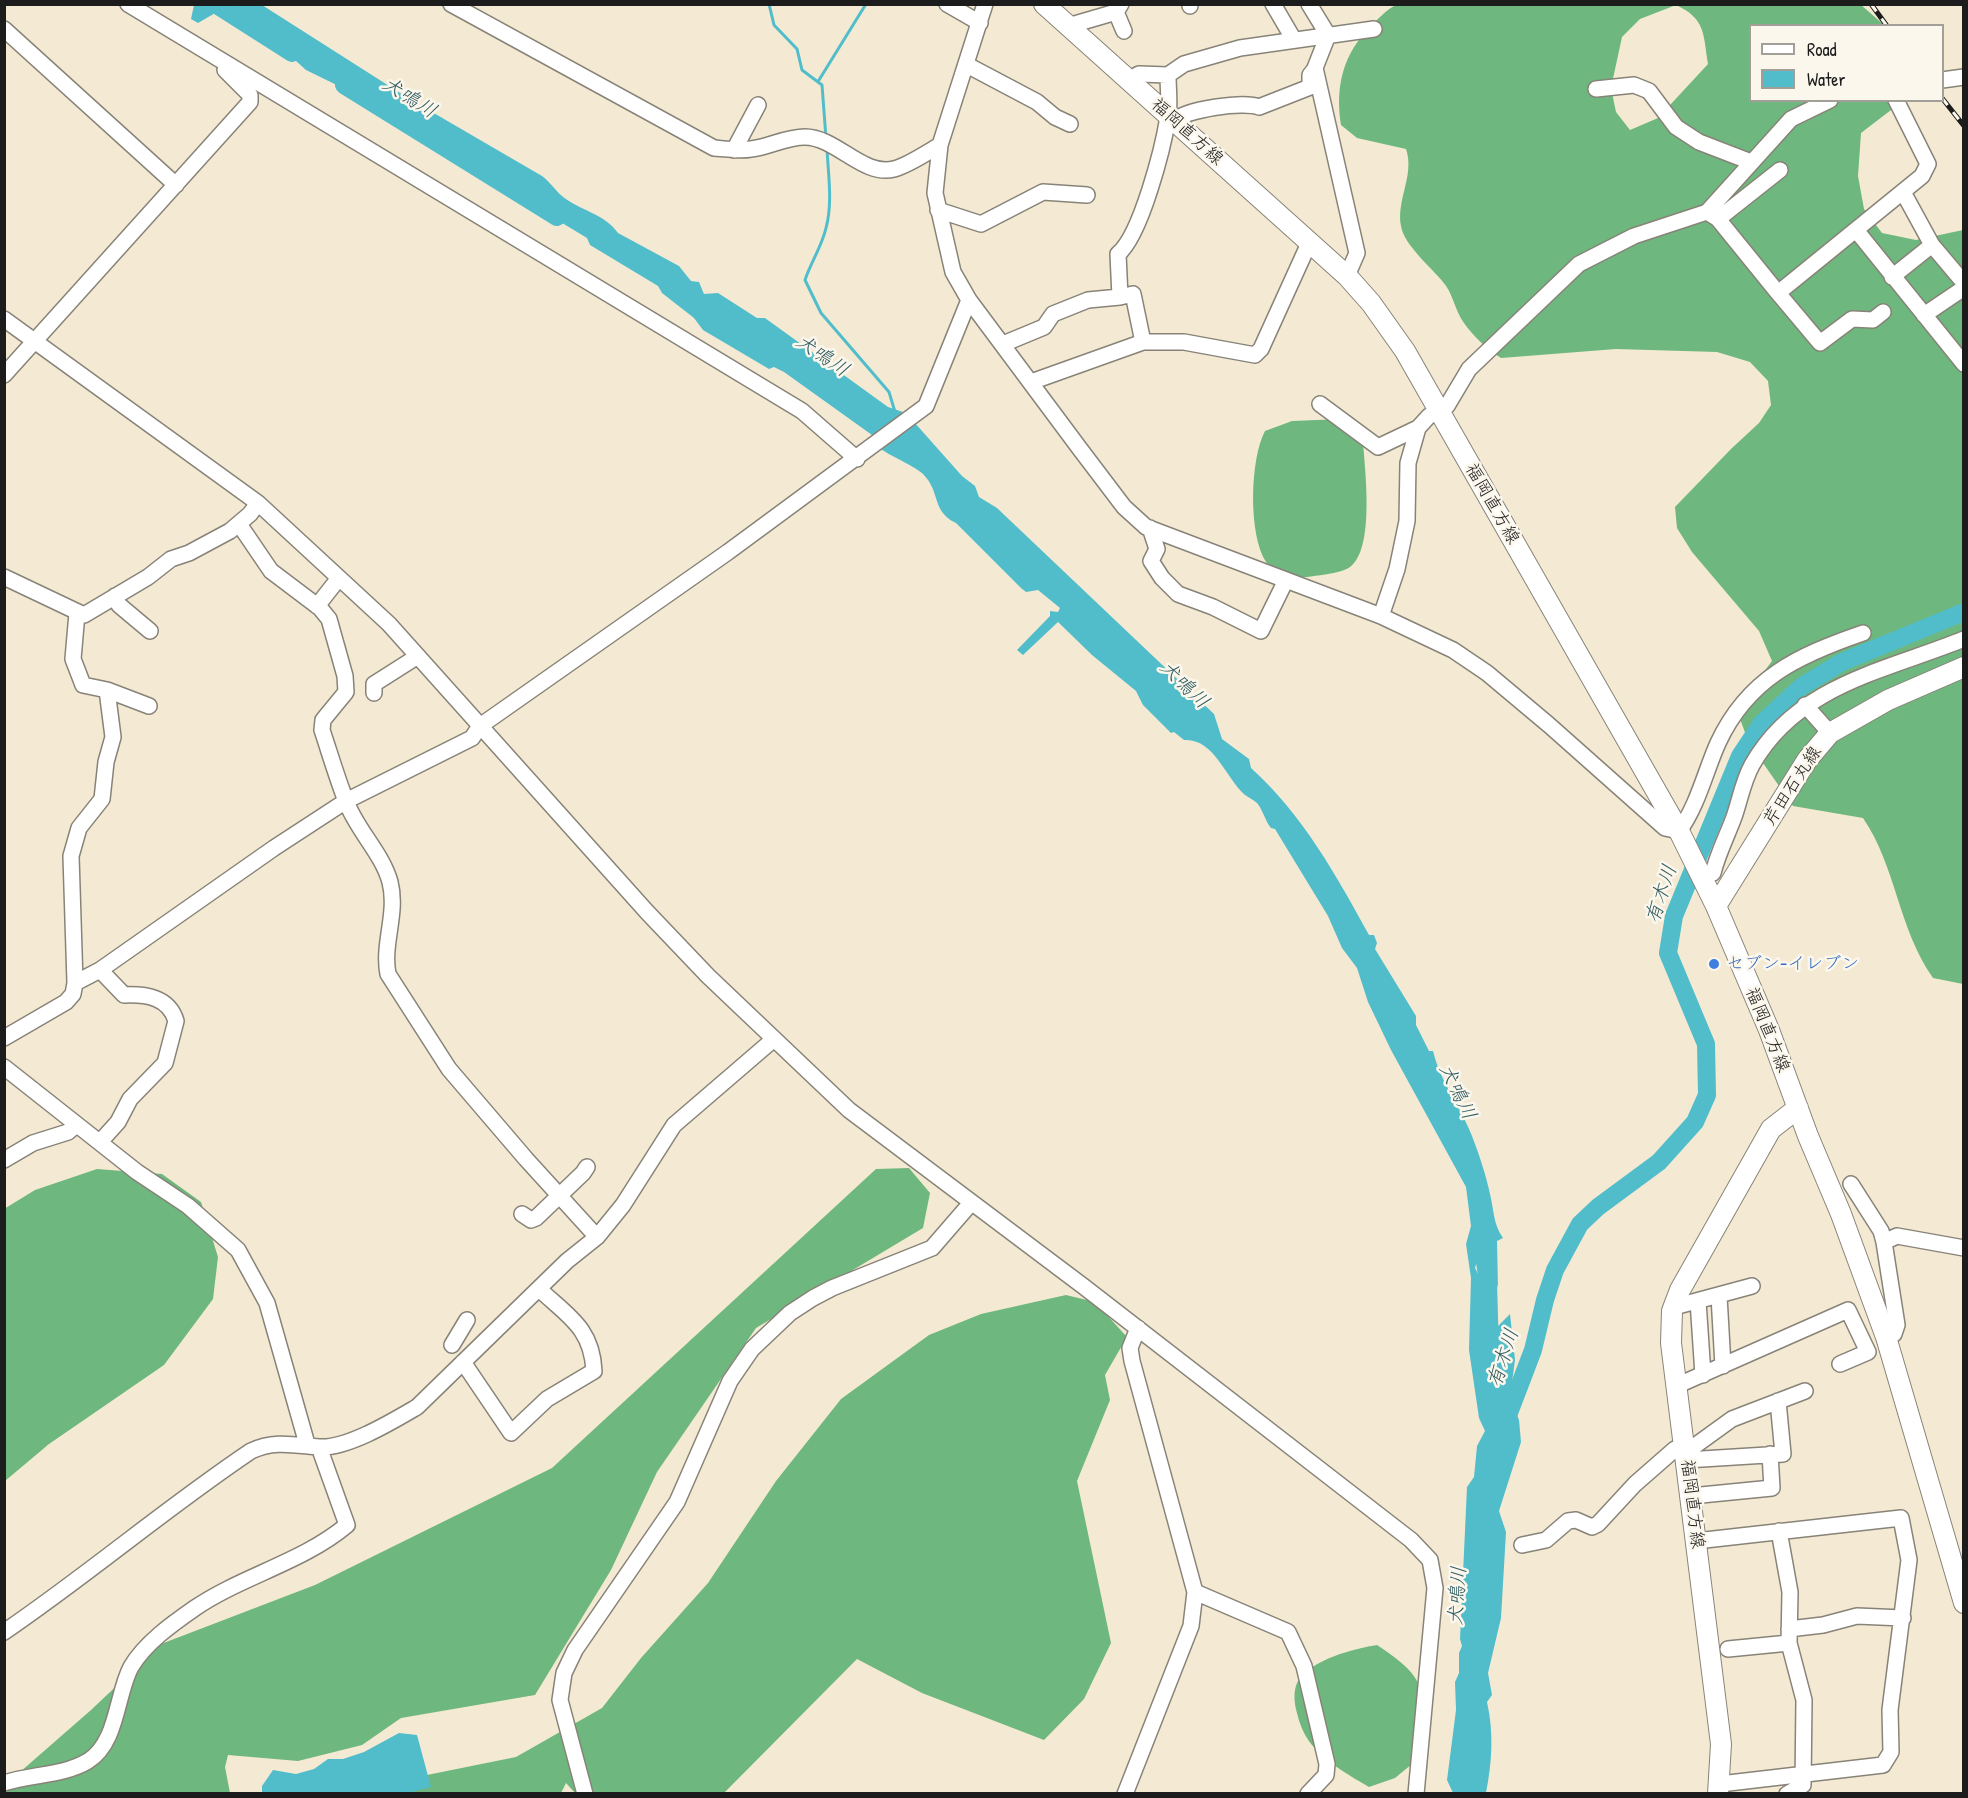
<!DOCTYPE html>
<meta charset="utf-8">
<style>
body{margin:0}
#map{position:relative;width:1968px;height:1798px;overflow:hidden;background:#f4ead3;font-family:"Patrick Hand",sans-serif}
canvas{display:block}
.frame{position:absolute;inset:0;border:6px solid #1c1c1c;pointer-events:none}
.legend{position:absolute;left:1749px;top:24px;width:195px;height:78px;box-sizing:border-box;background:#fbf7ec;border:2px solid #a29f99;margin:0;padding:8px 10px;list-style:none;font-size:18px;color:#1c1c1c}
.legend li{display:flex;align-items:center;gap:12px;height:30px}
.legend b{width:30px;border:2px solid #a29f99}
</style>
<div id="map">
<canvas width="1968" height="1798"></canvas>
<div class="frame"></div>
<ul class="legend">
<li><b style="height:8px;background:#fff"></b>Road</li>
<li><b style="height:16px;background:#51bdcb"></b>Water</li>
</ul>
</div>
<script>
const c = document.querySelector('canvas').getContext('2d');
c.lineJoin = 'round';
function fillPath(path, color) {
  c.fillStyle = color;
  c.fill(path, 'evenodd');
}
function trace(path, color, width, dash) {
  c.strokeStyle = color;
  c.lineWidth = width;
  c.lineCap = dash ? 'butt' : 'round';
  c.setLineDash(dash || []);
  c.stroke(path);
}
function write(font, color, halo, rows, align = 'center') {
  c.font = font + ' "Patrick Hand","Klee One",sans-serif';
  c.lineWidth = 5;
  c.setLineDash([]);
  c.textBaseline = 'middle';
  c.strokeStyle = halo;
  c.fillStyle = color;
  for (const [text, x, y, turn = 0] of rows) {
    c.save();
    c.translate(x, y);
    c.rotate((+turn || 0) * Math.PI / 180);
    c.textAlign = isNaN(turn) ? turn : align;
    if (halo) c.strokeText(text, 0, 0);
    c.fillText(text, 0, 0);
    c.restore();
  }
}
const forest = new Path2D(`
 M1860 4 1884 25 1750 26V100L1895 101 1891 110 1861 133 1858 176 1864 209 1882 233 1916 240 1963 230V984L1933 978C1898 928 1896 866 1863 818L1793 806 1749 743 1740 719 1754 685 1772 661 1759 631 1692 552 1677 528 1675 507 1731 449 1759 423 1771 405 1768 381 1750 362 1717 352 1616 349 1501 358C1488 350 1473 336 1464 323 1455 311 1453 293 1443 282 1431 267 1404 245 1401 226 1396 200 1415 175 1406 149L1357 138 1341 125C1335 86 1343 54 1371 26 1379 18 1386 10 1396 5ZM1676 5C1706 19 1703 34 1708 64L1658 118 1630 130 1616 112 1611 88 1622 37 1640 19Z
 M1342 419 1363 442C1365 470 1375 549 1350 567 1339 575 1303 577 1287 579 1280 574 1270 569 1266 562 1248 534 1250 459 1265 431L1292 421Z
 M909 1168 930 1193 923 1228 756 1328 657 1472 611 1570 535 1695 401 1718 362 1745 298 1761 228 1755 225 1767 230 1793 5 1794 4 1786 91 1710 161 1644 315 1585 552 1468 876 1169Z
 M97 1169 162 1174 201 1202 218 1257 213 1299 164 1365 49 1444 5 1481 4 1209 35 1190Z
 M1066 1295 1095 1302 1127 1337 1105 1375 1110 1400 1077 1481 1111 1643 1084 1699 1044 1740 922 1693 857 1659 724 1793H575L566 1783 561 1793 407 1794 427 1775 516 1757 602 1708 641 1658 708 1583 776 1481 841 1399 929 1335 981 1314Z
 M1377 1645C1439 1685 1423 1699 1412 1764L1395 1778 1369 1787C1350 1776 1331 1765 1316 1749 1306 1740 1300 1726 1297 1713 1294 1703 1293 1690 1298 1681 1310 1660 1356 1648 1377 1645Z`);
const water = new Path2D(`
 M194 5H262L408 98 542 176C550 182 555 190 562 196 580 211 604 213 618 233L679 266 691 281 699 282 704 294 718 293 757 318H765L888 407 906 413 962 476 975 486 979 497 997 508 1214 714 1222 739 1249 759 1251 768C1303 815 1336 875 1369 935H1374L1377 943 1375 949 1416 1016V1025L1429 1051H1433C1440 1081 1461 1107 1472 1136 1479 1154 1486 1175 1490 1194 1494 1210 1493 1224 1503 1238L1497 1241 1498 1288 1488 1251 1478 1257 1475 1268C1485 1282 1489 1344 1488 1363L1498 1359 1497 1327 1510 1314 1515 1360 1510 1397 1519 1420 1521 1442 1499 1511 1506 1532 1501 1618 1488 1673 1492 1695 1487 1702C1494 1733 1492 1762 1486 1793H1453L1447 1780 1456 1710 1455 1682 1459 1673V1653L1462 1646 1460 1639 1467 1487 1474 1477 1477 1446 1485 1431 1479 1418 1469 1350 1471 1278 1466 1244 1471 1226 1466 1187 1391 1050 1368 1002 1357 968 1342 948 1328 916 1275 829 1271 828C1265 821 1263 810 1257 803 1254 800 1249 798 1245 795 1225 777 1214 738 1184 740L1174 732 1171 733 1143 705 1136 691 1092 655 1058 622 1023 655 1017 650 1050 616V611L1058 612 1060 608 1038 590 1026 592 1021 588 956 523C931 511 941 492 923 474 912 464 883 453 879 447 876 444 874 439 872 435L784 372 774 367 769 369 703 330 694 318 662 293 658 286 590 245 587 238 544 212 529 196 512 187 507 181 469 161 402 117 306 70 266 34 217 12 198 23 191 19Z
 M399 1733 417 1735 431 1787 404 1794 262 1793V1786L273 1770 296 1774 314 1769 328 1759H343L364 1752Z`);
const stream = new Path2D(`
 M769 4 774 25 797 49 802 70 822 85 826 138
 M819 80 866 4
 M827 148C828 174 833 202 826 228 822 246 811 262 805 280L821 313 889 392 895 412`);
const river = new Path2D(`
 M215 4 292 53
 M344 85 557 217
 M1480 1230 1488 1282 1491 1385
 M1504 1426 1533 1350 1545 1300 1555 1270 1580 1224 1598 1207 1659 1162 1695 1122 1707 1095 1706 1044 1668 953 1674 916 1740 756 1762 723 1802 686 1842 662 1964 612`);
const minor = new Path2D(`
 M128 4 802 411 857 459
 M451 4 714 148C726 149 739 151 751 149 770 147 785 137 805 137 836 137 863 177 894 169 909 165 926 153 940 145
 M947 4 980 23
 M985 4 940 145 935 193 953 272 969 300 1080 449 1124 507 1146 527 1381 616 1453 650 1487 673 1549 725 1665 828 1679 831C1698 805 1705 772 1718 743 1748 678 1799 655 1863 633
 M1190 4V6
 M1273 4 1294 40
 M1309 4 1328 35 1315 68 1357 253 1347 276
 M1116 12 1124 31
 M1068 26 1116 12 1121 4
 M4 29 176 185
 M967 65 1037 102 1055 117 1070 124
 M1128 80 1139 74 1168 75 1184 64 1240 48 1374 29
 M1942 80 1964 77
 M1596 89 1634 85 1649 91 1676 127 1699 142 1751 162
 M1174 121C1186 109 1244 101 1259 107L1310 87V75L1314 70
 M734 150 758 105
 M1903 192 1932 245 1964 283
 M938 210 981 224 1043 192 1087 195
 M1707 212 1718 219 1778 293 1922 176 1928 164 1896 100
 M1718 219 1780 170
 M1856 230 1964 364
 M1892 277 1932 245
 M1778 293 1820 343 1852 319 1873 320 1883 312
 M1924 315 1964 288
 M4 319 258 503 389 624 647 912 708 976 849 1110 1083 1286 1411 1540 1430 1560 1435 1588 1416 1794
 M1143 342H1184L1255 355 1261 349 1310 241
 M1003 344 1044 327 1053 314 1088 300 1120 297 1118 254C1141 235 1163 148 1168 117 1170 103 1168 89 1168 75
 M4 375 250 102V95L225 70
 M1031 382 1143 342 1133 294 1120 297
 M1320 404 1378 447 1418 428
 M239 524 271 571 320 608 329 619 345 676 346 692 323 720 322 730C330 754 337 778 346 801 356 829 382 853 390 882 398 913 382 944 388 974L449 1069 526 1159 597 1237
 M1150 528 1157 549 1151 561 1162 578 1178 594 1213 607 1261 631 1286 580
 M4 577 84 615 148 577 171 559 189 553 230 531 250 514 258 503
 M115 596 119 605 150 631
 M317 606 339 578
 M1381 616 1397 569 1407 521 1408 463 1418 428 1429 416 1447 406 1469 369 1579 264 1634 236 1707 212 1791 119 1830 100
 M107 690 149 706
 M374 693V684L418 656
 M1805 705 1830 733
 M1713 873C1718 853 1727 836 1734 817 1740 800 1743 781 1752 765 1797 685 1885 671 1964 639
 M75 983 100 970 274 848 346 801 472 738 480 726 728 552 926 406 969 300
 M4 1038 66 1002 73 994 75 983 71 856 79 828 102 799 106 762 113 737 107 690 83 685 73 659 77 613
 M4 1067 137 1172 188 1206 238 1250 267 1303 307 1444
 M100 1142 118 1122 130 1099 165 1063 176 1021C169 997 146 994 124 995L100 970
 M4 1160 33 1143 68 1132 76 1125
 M1851 1184 1881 1231 1884 1242 1897 1325 1894 1334 1886 1337
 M522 1214 531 1220 536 1218 583 1173 587 1167
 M1884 1242 1897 1236 1964 1248
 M1719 1296 1723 1366
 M1698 1301 1703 1375
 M1674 1307 1752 1286
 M452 1345 467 1320
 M463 1362 511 1433 547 1399 594 1371C592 1328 568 1316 539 1289
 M1676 1386 1848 1310 1868 1352 1840 1364
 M1685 1453 1732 1419 1805 1391
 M1686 1460 1783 1454 1778 1401
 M1691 1496 1772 1488 1770 1454
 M1779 1531 1790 1592 1789 1643 1804 1700 1803 1785 1787 1794
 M1696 1541 1901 1518 1909 1560 1890 1710 1891 1752 1883 1765 1720 1784
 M1522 1545 1546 1540 1568 1521 1576 1520 1592 1527 1598 1524 1635 1484 1675 1449H1685
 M1195 1592 1288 1632 1304 1666 1327 1764 1326 1775 1308 1794
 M1789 1629 1823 1625 1857 1616 1903 1618
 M4 1632C89 1574 166 1508 251 1451 274 1440 294 1445 319 1447 347 1449 393 1421 417 1407L567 1261 597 1237 623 1205 674 1125 774 1039
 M1728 1649 1789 1643
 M4 1783C31 1774 63 1776 88 1761 118 1742 116 1695 131 1667 145 1643 172 1624 195 1608 242 1576 303 1562 347 1525L319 1447
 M585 1794 560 1700 564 1673 575 1650 677 1502 730 1381 752 1349 790 1313 813 1298 832 1288 932 1248 971 1203
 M1125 1794 1191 1626 1195 1592 1132 1361 1130 1348 1138 1328`);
const major = new Path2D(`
 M1044 4 1347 276 1371 303 1405 351 1679 831 1716 906 1769 1030 1808 1136 1841 1214 1886 1337 1964 1603
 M1716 906 1807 760 1830 733 1888 700 1964 667
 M1718 1794 1721 1744 1671 1343 1672 1311 1680 1290 1771 1129 1798 1108`);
const rail = new Path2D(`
 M1871 4 1887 26
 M1942 98 1964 126`);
const markers = [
 [1714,964,6,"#3f7fe0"]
];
const streetNames = [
 ["福岡直方線",1187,132,42],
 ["福岡直方線",1492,504,60],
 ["芹田石丸線",1793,786,-57],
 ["福岡直方線",1767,1030,68],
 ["福岡直方線",1692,1504,83]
];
const shopNames = [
 ["セブン-イレブン",1726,964]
];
const waterNames = [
 ["犬鳴川",409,98,32],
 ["犬鳴川",822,356,34],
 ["犬鳴川",1184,685,44],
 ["有木川",1662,894,-72],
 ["犬鳴川",1457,1092,64],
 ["有木川",1504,1358,-72],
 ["犬鳴川",1458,1596,-86]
];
fillPath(forest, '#6eb77e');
fillPath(water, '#51bdcb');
trace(stream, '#51bdcb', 3);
trace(river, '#51bdcb', 18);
trace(minor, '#888378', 18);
trace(major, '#888378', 22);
trace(minor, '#fff', 15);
trace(major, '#fff', 20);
trace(rail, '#1c1c1c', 5);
trace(rail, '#fbf7ec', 3, [9]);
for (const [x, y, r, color] of markers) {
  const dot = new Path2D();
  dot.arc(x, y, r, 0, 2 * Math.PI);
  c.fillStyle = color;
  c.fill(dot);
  trace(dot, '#fbf7ec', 2);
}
write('18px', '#1c1c1c', '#fbf7ec', streetNames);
write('18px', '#366cbe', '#fbf7ec', shopNames, 'left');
write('italic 20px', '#315c62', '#fbf7ec', waterNames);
</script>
